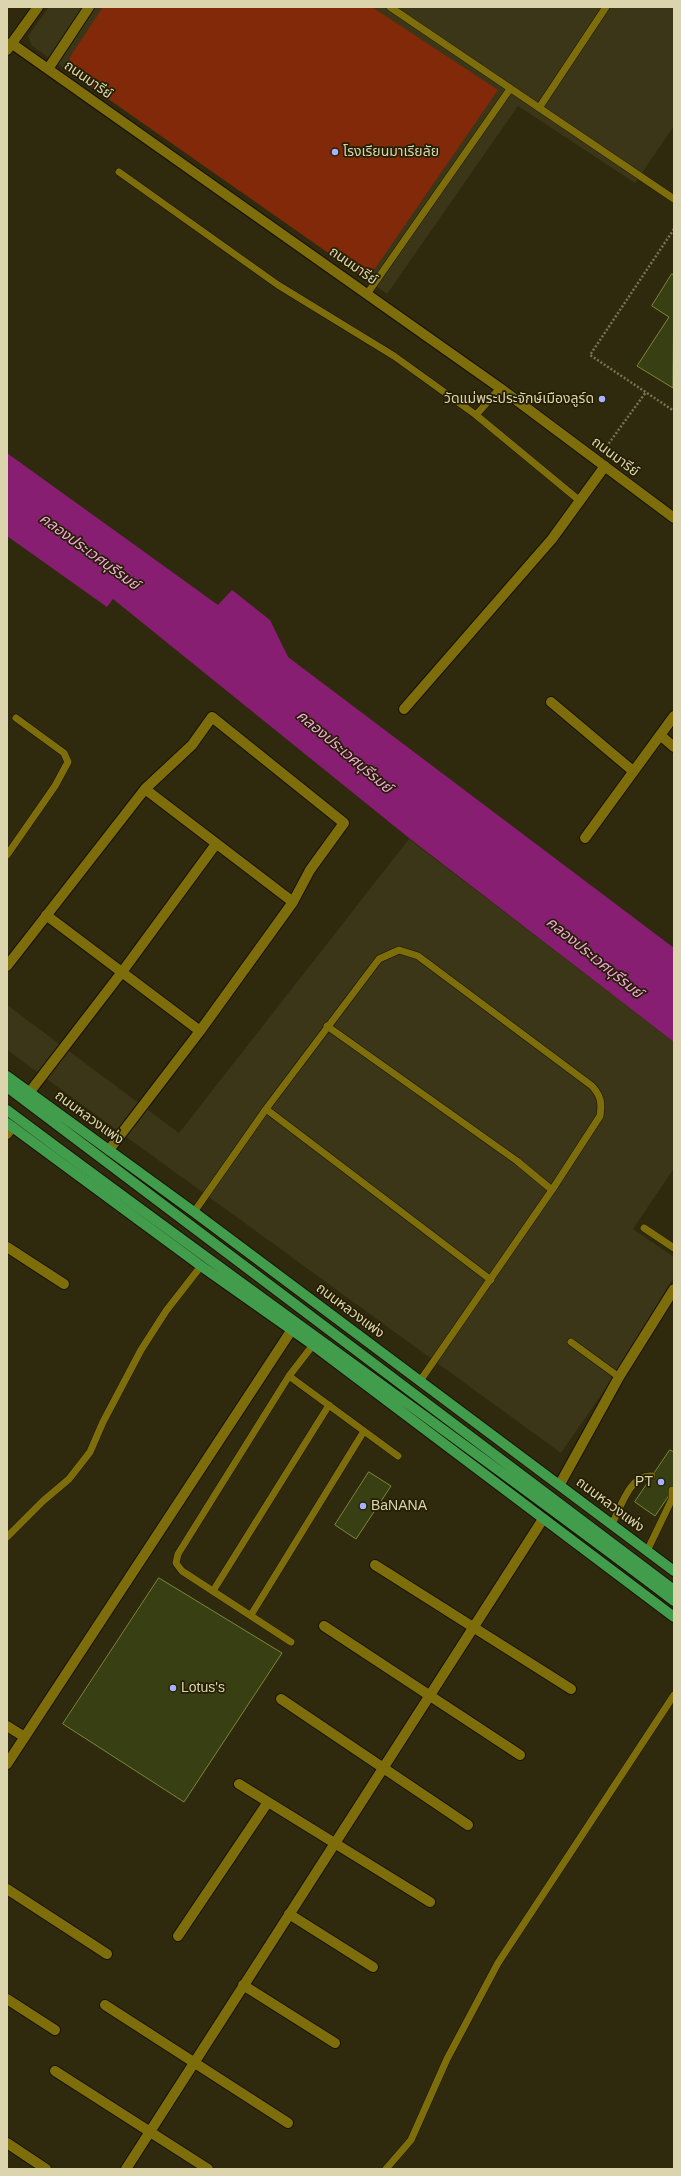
<!DOCTYPE html>
<meta charset="utf-8">
<style>
body{margin:0}
#map{position:relative;width:681px;height:2176px;overflow:hidden;background:#2f290e;font-family:Helvetica,sans-serif}
canvas{display:block}
.frame{position:absolute;inset:0;border:8px solid #dcd4ac;pointer-events:none}
</style>
<div id="map">
<canvas width="681" height="2176"></canvas>
<div class="frame"></div>
</div>
<script>
const c = document.querySelector('canvas').getContext('2d');
c.lineJoin = 'round';
function fillPath(path, color) {
  c.fillStyle = color;
  c.fill(path, 'evenodd');
}
function trace(path, color, width, dash) {
  c.strokeStyle = color;
  c.lineWidth = width;
  c.lineCap = dash ? 'butt' : 'round';
  c.setLineDash(dash || []);
  c.stroke(path);
}
function write(font, color, halo, rows, align = 'center') {
  c.font = font + ' Helvetica,"Noto Sans Thai",sans-serif';
  c.lineWidth = 3.5;
  c.setLineDash([]);
  c.textBaseline = 'middle';
  c.strokeStyle = halo;
  c.fillStyle = color;
  for (const [text, x, y, turn = 0] of rows) {
    c.save();
    c.translate(x, y);
    c.rotate((+turn || 0) * Math.PI / 180);
    c.textAlign = isNaN(turn) ? turn : align;
    if (halo) c.strokeText(text, 0, 0);
    c.fillText(text, 0, 0);
    c.restore();
  }
}
const built = new Path2D(`
 M49 7H674V126L635 183 518 106 387 294 32 46 28 36Z
 M409 839 674 1042V1168L633 1229 674 1257V1277L610 1382 561 1453 7 1050V1005L179 1133Z`);
const green = new Path2D(`
 M103 7H372L498 90 367 280 70 72V57Z`);
const water = new Path2D(`
 M7 453 218 605 232 590 270 620 288 657 674 948V1042L409 838 113 599 107 607 7 536Z`);
const building = new Path2D(`
 M672 274 674 275 673 388 637 366 669 317 652 306Z
 M670 1450 674 1452V1488L655 1516 635 1502Z
 M369 1472 391 1486 356 1539 335 1525Z
 M159 1578 282 1653 184 1802 63 1724Z`);
const path = new Path2D(`
 M674 229 590 355 674 411
 M604 450 646 392`);
const lane = new Path2D(`
 M390 7 674 199
 M539 108 606 7
 M119 172 278 285 394 356 476 415 500 388
 M367 294 510 89
 M476 415 580 501
 M7 855 55 786 68 762 64 753 16 718
 M327 1026 517 1161 552 1190 420 1381
 M266 1109 491 1280
 M194 1212 266 1109 379 959 399 950 418 956 592 1086C601 1096 602 1103 600 1116L552 1190
 M644 1228 674 1248
 M571 1342 619 1377
 M289 1376 398 1456
 M612 1524C621 1507 630 1474 652 1476
 M7 1537 43 1501 69 1479 90 1452 103 1422 141 1350 166 1311 201 1266
 M647 1551 672 1499V1490
 M213 1591 329 1405
 M251 1615 364 1431
 M291 1642 182 1571 176 1563 178 1554 289 1376 313 1345
 M386 2169 411 2140 447 2059 498 1963 674 1695`);
const street = new Path2D(`
 M11 43 500 388 674 518
 M7 50 38 7
 M48 69 89 7
 M551 702 633 771
 M404 709 552 539 605 466
 M660 735 674 747
 M145 789 293 902
 M585 838 674 716
 M46 915 200 1031
 M7 966 145 789 192 745 212 717 344 823 310 870 293 902 200 1031 109 1150
 M29 1093 122 972 216 844
 M7 1134 12 1127
 M7 1247 64 1284
 M560 1484 619 1377 674 1289
 M375 1565 571 1689
 M324 1626 520 1755
 M281 1699 468 1825
 M7 1726 23 1736
 M7 1764 291 1331
 M239 1784 430 1902
 M7 1889 107 1954
 M289 1914 373 1967
 M178 1936 268 1802
 M243 1985 335 2043
 M7 1999 55 2030
 M105 2005 288 2123
 M55 2071 208 2169
 M7 2143 46 2169
 M126 2169 543 1519`);
const primary = new Path2D(`
 M7 1076 194 1212 674 1571
 M7 1087 674 1590
 M7 1110C228 1276 454 1434 674 1601
 M7 1123 201 1266 313 1345 674 1617`);
const markers = [
 [335,152,4,"#a7b1fc"],
 [602,399,4,"#a7b1fc"],
 [661,1482,4,"#a7b1fc"],
 [363,1506,4,"#a7b1fc"],
 [173,1688,4,"#a7b1fc"]
];
const streetNames = [
 ["ถนนมารีย์",88,80,35],
 ["ถนนมารีย์",353,266,35],
 ["ถนนมารีย์",615,457,37],
 ["ถนนหลวงแพ่ง",89,1118,36],
 ["ถนนหลวงแพ่ง",350,1311,37],
 ["ถนนหลวงแพ่ง",610,1505,37]
];
const poiNames = [
 ["โรงเรียนมาเรียลัย",343,152],
 ["วัดแม่พระประจักษ์เมืองลูร์ด",594,399,"right"],
 ["PT",653,1482,"right"],
 ["BaNANA",371,1506],
 ["Lotus's",181,1688]
];
const waterNames = [
 ["คลองประเวศบุรีรมย์",89,552,36],
 ["คลองประเวศบุรีรมย์",344,752,40],
 ["คลองประเวศบุรีรมย์",594,958,39]
];
fillPath(built, '#3c3618');
fillPath(green, '#812908');
fillPath(water, '#881e72');
fillPath(building, '#383f13');
trace(building, '#7a8837', 1);
trace(lane, '#171200', 8);
trace(street, '#171200', 12);
trace(primary, '#171200', 12);
trace(path, '#7a7352', 2.5, [2, 2]);
trace(lane, '#7e6d0b', 7);
trace(street, '#7e6d0b', 10);
trace(primary, '#419c4c', 10);
for (const [x, y, r, color] of markers) {
  const dot = new Path2D();
  dot.arc(x, y, r, 0, 2 * Math.PI);
  c.fillStyle = color;
  c.fill(dot);
  trace(dot, '#252005', 1.5);
}
write('14px', '#dcd4ac', '#252005', streetNames);
write('14px', '#dcd4ac', '#252005', poiNames, 'left');
write('italic 15px', '#f4a4dc', '#252005', waterNames);
</script>
